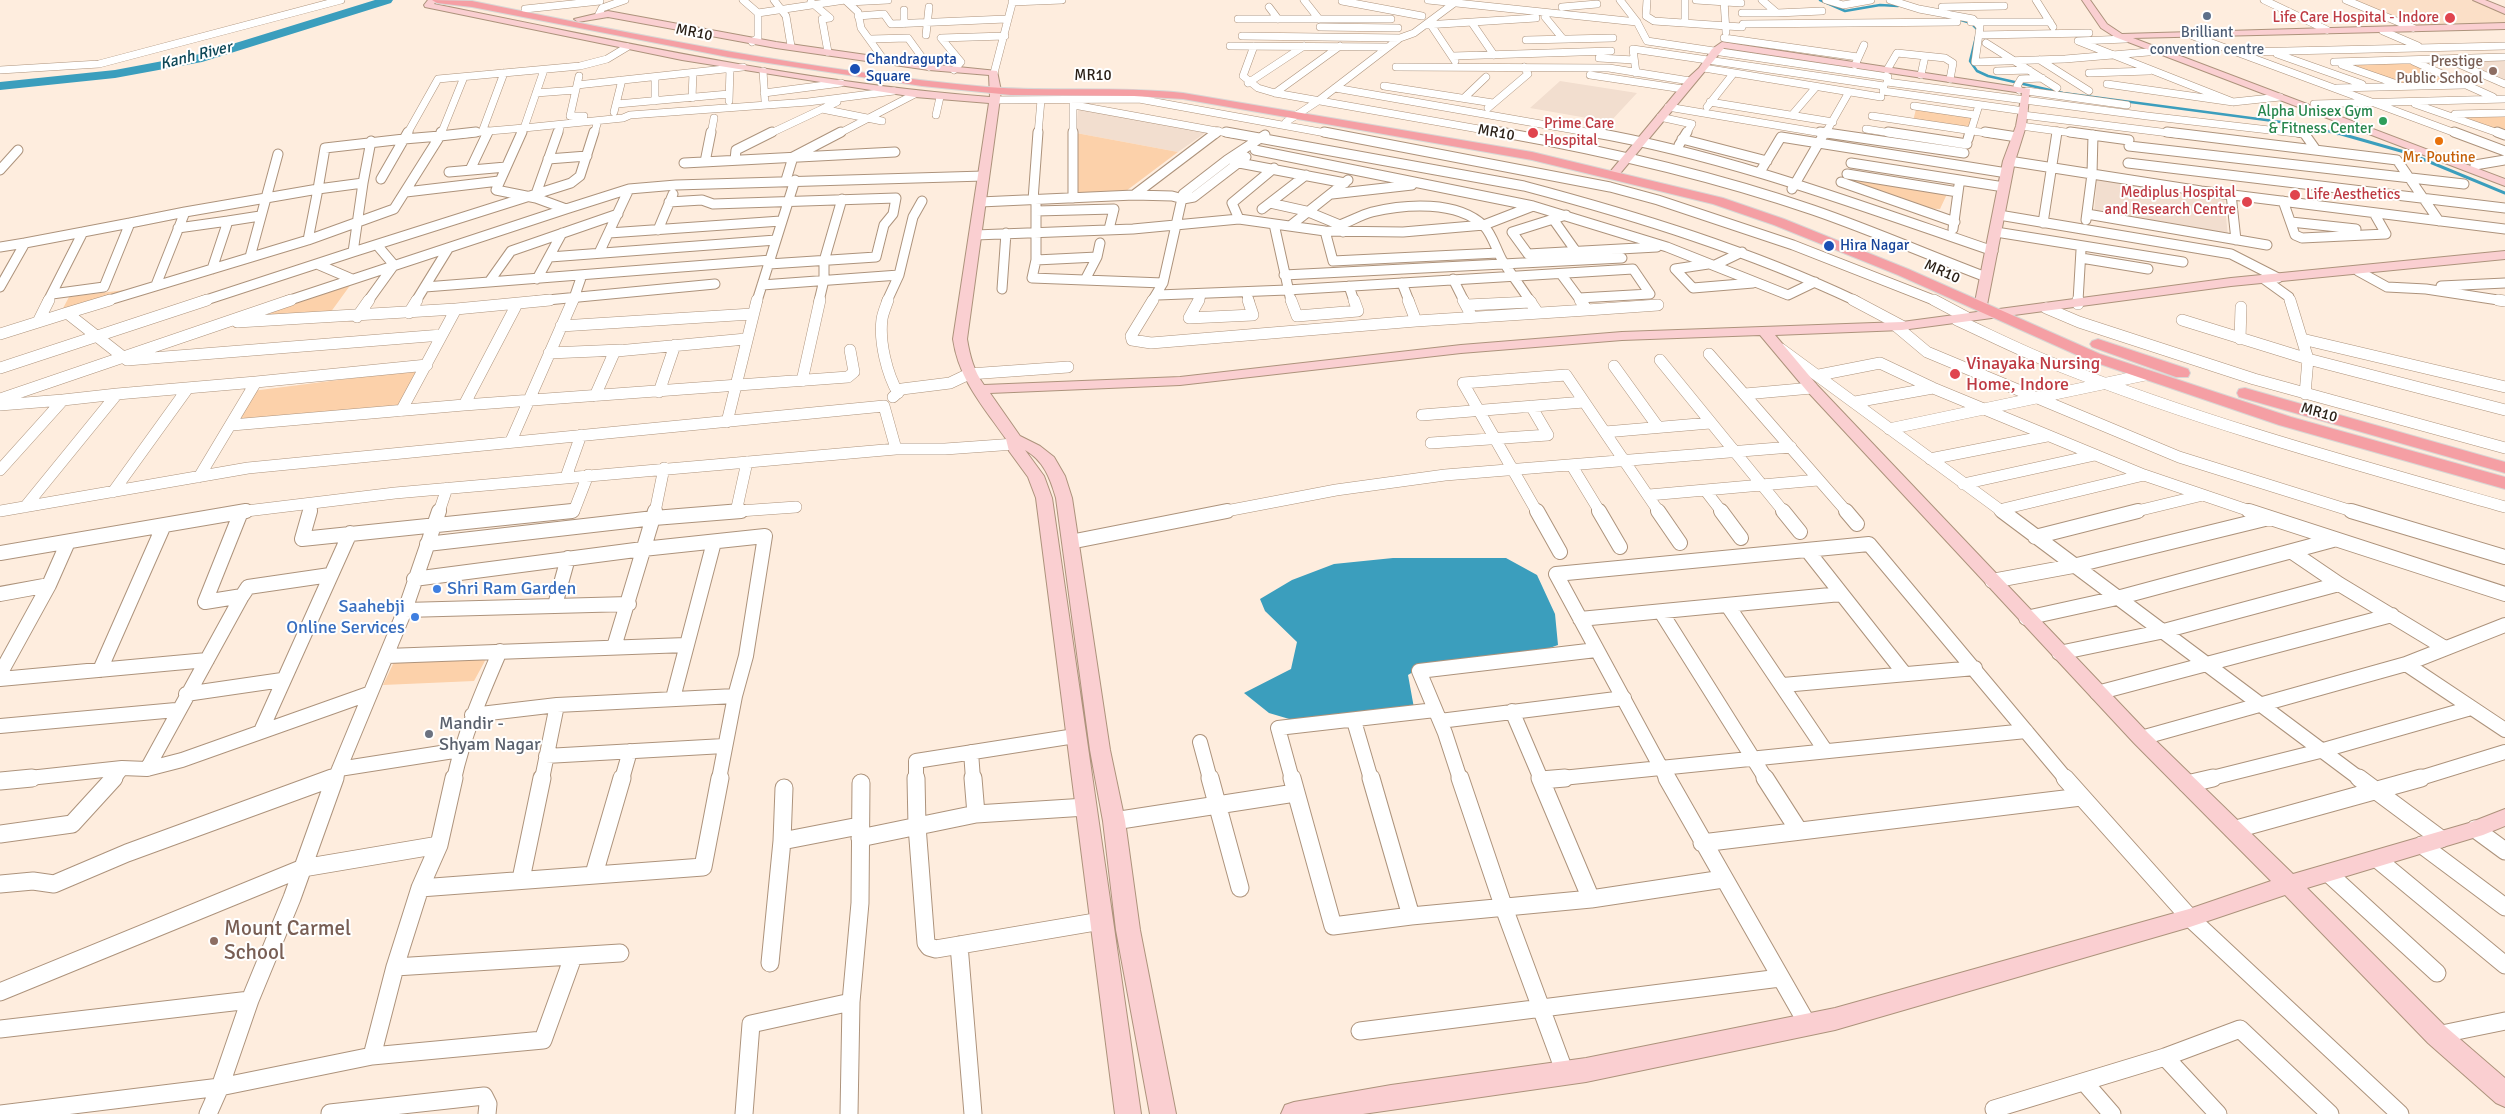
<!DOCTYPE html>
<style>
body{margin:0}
canvas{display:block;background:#feedde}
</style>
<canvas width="2505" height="1114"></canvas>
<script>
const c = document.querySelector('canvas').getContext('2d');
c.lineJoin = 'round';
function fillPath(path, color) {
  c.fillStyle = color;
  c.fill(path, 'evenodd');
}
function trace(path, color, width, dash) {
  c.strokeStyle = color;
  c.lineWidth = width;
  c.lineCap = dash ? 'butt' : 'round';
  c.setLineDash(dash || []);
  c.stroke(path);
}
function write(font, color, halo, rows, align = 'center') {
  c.font = font + ' Signika,sans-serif';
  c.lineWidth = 4;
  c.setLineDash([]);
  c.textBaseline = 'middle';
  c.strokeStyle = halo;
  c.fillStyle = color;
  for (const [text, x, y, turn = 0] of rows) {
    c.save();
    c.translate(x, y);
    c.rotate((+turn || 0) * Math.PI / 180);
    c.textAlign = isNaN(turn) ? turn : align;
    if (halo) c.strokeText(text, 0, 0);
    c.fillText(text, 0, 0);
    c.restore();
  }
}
const commercial = new Path2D(`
 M2505 59V81L2457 60Z
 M1560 81 1637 93 1610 122 1530 108Z
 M1078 108 1208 131 1178 152 1076 133Z
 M2097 177 2224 197 2228 236 2094 214Z`);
const built = new Path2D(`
 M2353 0H2472L2505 12V23L2413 25Z`);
const green = new Path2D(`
 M2411 62 2460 84 2405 85 2348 65Z
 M1916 109 1972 117 1969 129 1913 121Z
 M2505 115V133L2455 116Z
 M1076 133 1178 152 1122 194 1076 195Z
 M1849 175 1947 194 1940 209 1919 208 1845 182Z
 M354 280 325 320 233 328Z
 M141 288 61 312 69 297Z
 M425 369 401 410 228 431 252 391Z
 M486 659 474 681 383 685 394 662Z`);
const water = new Path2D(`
 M1393 558H1506L1537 575 1555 614 1558 645 1524 657 1421 667 1408 675 1414 708 1296 721 1269 713 1244 693 1291 669 1297 642 1265 611 1260 599 1292 580 1334 564Z`);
const streamFar1 = new Path2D(`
 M1820 0 1845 11 1880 5 1898 6
 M1954 18 1971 23 1978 30
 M1976 37 1970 61 1977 71 1988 76 2063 93 2311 126 2338 134`);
const stream = new Path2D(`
 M2334 132 2408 153 2505 193`);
const river = new Path2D(`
 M375 0H393L391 3 202 62 115 78 0 90V82L115 70 200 54Z`);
const streetFar4 = new Path2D(`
 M743 0 758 13 845 0
 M774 0 786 16 791 46
 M845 0 858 12 861 28 884 60
 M1304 0 1319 19
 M1428 0 1637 22
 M1620 0 1637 22 1647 41 1888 77
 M1647 0 1646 16 1654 21 1742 27
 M1685 0V23
 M1696 0 1741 3
 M1724 0 1726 32
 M1762 0 1777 13 1822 11
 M1826 0 1843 5 1871 0
 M1890 0 1919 9 1973 19 1980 27 1975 62 2065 59 2148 52
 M2036 0 2053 27
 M2264 0 2327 30
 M2346 0 2413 28
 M1342 1 1422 16
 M811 2 830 18 822 19 828 52
 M848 2 888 0
 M1012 2 1062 0
 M1269 7 1278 19
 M1562 7 1597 4
 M1942 7 2004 6
 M525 9 600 1
 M904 10V24
 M1742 13H1777
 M599 14 602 8 625 0
 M858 16 884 14 891 24 1006 19
 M1545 17 1563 39
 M1238 19H1391
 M1971 22H2050
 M1472 23 1494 55
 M1743 24 1957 22
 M1425 25 1536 18
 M1431 25 1455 61
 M1320 27 1398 28
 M2383 31 2418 46
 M926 35 929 7
 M1979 35 2089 33
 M1242 36 1400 38
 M2193 36 2458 134
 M1724 38 1858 57
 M871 39 908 38 929 67
 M2126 39 2078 41 2233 102
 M1526 40 1613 38
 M752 42 758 38V13
 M1986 43 2057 88
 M1230 46 1388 47
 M1254 46 1243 76 1258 88 1275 93 1507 134
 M2243 52 2505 46
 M2277 54 2362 84
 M1453 56 1611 51
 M1599 58 1634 60
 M2040 60 2089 91
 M2413 61 2493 97
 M2452 61 2505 84
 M2334 62 2505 57
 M1855 65 1864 45
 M2342 65 2394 83
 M1396 67 1609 68 1690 81
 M1704 68 1881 97
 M0 70 99 64 341 0
 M544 70 524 128 623 118 630 115 808 102 894 91
 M954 70 961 62 941 38 1005 36
 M1887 70 1897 53 1945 58 1953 63 1950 79
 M763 71 765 101
 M1997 71 2029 70
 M994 73 1013 0
 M1636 73 1633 49 1884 86
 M2089 73 2149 71
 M1590 75 1683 89
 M1921 75 1925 56
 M579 76 570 116H584
 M655 77V101
 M1887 82 2147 116 2304 134
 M1248 83 1304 46
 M2107 84 2233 102 2280 97
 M577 85 743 67
 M1384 86 1493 103
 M1335 88 1598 134
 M2337 88 2464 85
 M2019 90 2017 86 2021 79 2042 78
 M1883 91 2024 111
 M2027 91 2127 105
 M536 93 576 90
 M764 93 841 83
 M1275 93 1340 46
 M692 98 693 73
 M1464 98 1486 77
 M994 100 1139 99 1331 134
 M729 101 730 69
 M1710 102 1833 122
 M617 104 729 94
 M1073 104V134
 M2314 104 2505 99
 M2415 104 2501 134
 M1074 105 1233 134
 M1914 106 1975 115
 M1668 107 1828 134
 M1707 107 1733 74
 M1488 108 1528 74 1524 67
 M822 109 882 121
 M614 112 622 80
 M2455 114 2505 113
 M936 115 940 97
 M1792 115 1816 87
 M2023 115 2177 134
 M1872 116 1993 134
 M1660 117 1692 124 1686 134
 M1286 122 1318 101 1400 38 1414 33 1457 1
 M2021 126 2080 134
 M1866 129 1897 134
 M489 131 524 128 521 134
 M482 132 504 73
 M407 134 438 79 580 66 607 59 627 47
 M441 134 464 77
 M464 134 489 131 488 134
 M558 134 561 125
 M594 134 598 121
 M711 134 714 118
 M769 134 837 102
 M838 134 915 94
 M1038 134 1041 100
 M1216 134 1219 131
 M1825 134 1849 92
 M1970 134 1979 105
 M2057 134V131`);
const streetFar3 = new Path2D(`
 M408 132 404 139 325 148 318 189 363 183 353 252 571 183 580 176 594 132
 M441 132 440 136 476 132
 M522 132 496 190 536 198 566 209 629 189 676 185 984 176
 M1073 132V198
 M1226 132 1524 186C1637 216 1750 251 1856 301
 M1324 132 1610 187 1658 200 1793 245 1936 301
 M1500 132C1606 151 1711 175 1813 210 1871 230 1928 255 1986 277
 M1591 132C1729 156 1861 206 1993 251
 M1820 132 1964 153
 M1888 132 1967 144
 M1985 132 2017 137
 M2070 132 2129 140
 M2167 132 2397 160 2439 221
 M2298 132 2304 133 2316 150
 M2454 132 2505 151
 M2497 132 2505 135
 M1682 139 1767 161
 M1968 139 1970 132
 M1679 145 1687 132
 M2129 146 2464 184
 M1255 150 1533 206 1667 247 1788 295 1815 282
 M548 159 587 156
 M735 160 736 150 772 132
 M2009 161 2201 191 2505 229
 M705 162 711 132
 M1234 162 1345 183
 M684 163 895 152
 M1851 163 2004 187
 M2128 163 2505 208
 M2475 165 2505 160
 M0 170 18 150
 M470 170 488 132
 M449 172 506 167
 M1760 172 1781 137 2007 173
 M1847 174 1958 192
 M786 180 793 157 841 132
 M1841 182 1955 222
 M363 183 371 141
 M1792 189 1825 132
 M406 192 499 181
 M536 194 558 132
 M1332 194 1412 185
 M2231 194 2236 240
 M1134 195 1217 132
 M1036 199V260L1032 278 1163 283
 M1033 200 1038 132
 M2283 201 2295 235 2302 238 2386 234 2374 213
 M669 202 702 200 713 204 896 198 893 214 884 225 876 257 769 264
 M980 202 1134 195 1172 196 1183 199 1194 197 1246 157
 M1270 203 1306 211 1340 225
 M1262 209 1306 175
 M1036 211 1114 209 1109 229
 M185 212 318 189 308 240
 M2087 214 2267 245
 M1566 215 1512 232 1528 254 1657 247
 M1999 215 2231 254 2278 278
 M1239 219 1232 203 1274 168
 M1553 219 1575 250
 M2086 220 2092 174 2093 135
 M228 221 260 216
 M2291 222 2356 229
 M130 223 185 212 156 285
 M2043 223 2057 132
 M1274 224 1291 301
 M1290 226 1348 180
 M178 228 228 221 212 269
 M1953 229 1959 185
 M658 230 673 194
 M1325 231 1333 261 1498 253
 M1343 232 1340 225C1351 221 1361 215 1372 212 1405 204 1457 200 1484 226 1492 234 1496 249 1502 260 1511 274 1521 287 1530 301
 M1996 232 2183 262
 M609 233 781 221
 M975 235 1133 229 1239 219 1325 231 1403 232 1484 225 1533 206
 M25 243 83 232 48 301
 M0 247 25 243 0 287
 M599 253 629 189
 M250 257 278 154
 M550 257 776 240
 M1097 257 1100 243
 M2081 258 2148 269
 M1036 260 1097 257 1085 280
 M317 264 352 279
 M1708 264 1675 269 1693 288 1753 283
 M1715 265 1742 252
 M2358 271 2387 287 2426 289 2505 301
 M1561 274 1581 301
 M1284 275 1622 258
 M537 279 562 233
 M1453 279 1464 301
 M2264 279 2289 297 2290 301
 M489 282 511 251 618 214
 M1402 283 1409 301
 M762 285 899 275
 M1349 286 1354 301
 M2441 286 2505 283
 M425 287 771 260
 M1002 289 1006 233
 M1246 292 1249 301
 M52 294 104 287 130 223 83 232
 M1158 295 1287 290 1633 269 1650 294 1579 298
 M106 301 308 240 394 209 440 136 404 139 381 179
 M203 301 353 252
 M287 301 566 209
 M368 301 394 265 377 245
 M416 301 448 249
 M537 301 715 284
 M573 301 582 275
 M757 301 795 180
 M819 301 824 280V261L842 199
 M887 301 899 275 913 217 922 201
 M1152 301 1163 283 1183 194 1227 160 1265 135
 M1198 301 1202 294
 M2078 301 2081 250`);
const streetFar2 = new Path2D(`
 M888 300C886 306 883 313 882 319 879 342 887 374 898 393
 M1153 300 1131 336 1132 340 1151 343 1416 321
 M1199 300 1189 318 1253 315 1248 300
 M1291 300 1297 316 1358 311 1354 300
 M1408 300 1416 321 1587 310 1580 300
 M1463 300 1470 313
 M1529 300 1538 313
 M1853 300 1902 326
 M1934 300 1966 317
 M2290 300 2308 359 2305 394
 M2498 300 2505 301
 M517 304 464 405 848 377 854 372 850 350
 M2078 304V300
 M1467 305 1531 302
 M2046 308 2079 322 2254 379 2505 448
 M456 309 550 300
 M1587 310 1658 305
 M67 313 110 300
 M409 313 417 300
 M357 317 369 300
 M1957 320C1990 335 2023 352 2057 365 2203 423 2354 464 2505 507
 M2182 320 2308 359 2505 410
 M38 322 49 300
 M237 322 456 309 442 335
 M561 326 752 314
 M1896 326 1927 352 2179 457 2355 512
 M0 334 67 313 127 360 442 335 401 411
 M2240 339 2241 307
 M2302 339 2505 387
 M1781 349 2003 512
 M549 353 621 350
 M1709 354 1847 512
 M1660 360 1784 512
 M1614 366 1658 427
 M0 368 207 300
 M1819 375 1880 363 1933 388 2144 475 2253 512
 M802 381 820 300
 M256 382 427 365
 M659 392 675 345
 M117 394 256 382 199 477
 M1745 394 1812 388
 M595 396 614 353 617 351 746 339
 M893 397 902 389 950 383 969 374 1068 367
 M0 399 291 300
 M1855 402 1933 388
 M0 405 63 400 0 470
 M1422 415 1584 402
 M727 422 757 300
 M232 425 464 405
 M1889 429 2145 375
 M1605 432 1710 423
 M511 441 573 300
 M1431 443 1548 435 1531 406
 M1930 459 2047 436
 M1572 466 1600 512
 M566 477 581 435
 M1963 484 2095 455
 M1705 490 1722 512
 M113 492 188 388
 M1649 495 1818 480
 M25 507 117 394 63 400
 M1999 510 2144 475
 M0 511 248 468 884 406 896 449H945L1015 444
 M238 512 395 493 896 449
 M310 512 313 503
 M439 512 447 488
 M559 512 574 511 588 475
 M655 512 664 468
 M725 512 796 507
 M736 512 747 462
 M1221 512 1336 490 1445 475 1791 447
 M1537 512 1463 383 1566 375 1659 512
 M2133 512 2203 495`);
const streetFar1 = new Path2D(`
 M310 511 302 539 572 511
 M1537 511 1560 552
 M1599 511 1620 547
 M1658 511 1680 543
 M1721 511 1741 538
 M1783 511 1800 532
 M1846 511 1857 524
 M2002 511 2360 779
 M2249 511 2505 594
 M2351 511 2505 557
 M241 512 205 602 242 596 147 769 182 760 368 694
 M2035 537 2138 511
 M1070 542 1227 511
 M427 544 654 518 741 511
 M1807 550 1904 673
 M2292 552 2339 584 2445 648
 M0 553 246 511
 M414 579 643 549 765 536 746 656 735 696 719 779
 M1992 581 2073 566 2269 518
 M0 594 49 585
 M242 596 248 587 330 575
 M555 605 568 558
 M1728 606 1825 750
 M405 610 629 604
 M1661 612 1766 779
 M2026 618 2117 598 2333 540
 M1580 619 1841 594
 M614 647 655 511
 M2059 653 2160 632 2339 584
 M387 656 686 645
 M2406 664 2505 730
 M100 670 164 525
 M0 674 49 585 68 542
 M0 679 207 660
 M1783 685 1975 668
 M2097 693 2392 615
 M186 694 282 680
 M673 698 714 542
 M1512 711 1541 779
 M472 715 557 705 735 696
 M1354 721 1371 779
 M1440 721 1624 698
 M0 726 176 710
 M261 731 350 533
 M2141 738 2406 664 2505 625
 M1200 742 1210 779
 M971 752 973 779
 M546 756 724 746
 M339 769 460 750
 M20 779 122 768 147 769
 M113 779 122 768
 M328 779 336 776
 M335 779 405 610 439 511
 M454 779C464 734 482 693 500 651
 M542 779 557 705
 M622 779 630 751
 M916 779V761L1075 736
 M1292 779 1278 728 1435 710
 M1460 779 1445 733 1419 671 1596 650
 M1552 779 2026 731
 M1667 779 1556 574 1869 544 2066 779
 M2208 779 2320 751 2471 708
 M2417 779 2505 752`);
const street = new Path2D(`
 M916 778 917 826 926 943 929 947 936 949 1101 921
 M973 778 976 814
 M1210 778 1240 888
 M1292 778 1333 926 1411 916 1591 899 1723 879
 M1371 778 1411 916
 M1460 778 1504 908 1565 1073
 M1540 778 1591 899
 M1667 778 1808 1025
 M1765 778 1799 831
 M2065 778 2190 918 2400 1114
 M2359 778 2441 839
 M1541 780 1565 778
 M0 781 32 778
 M2187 784 2213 778
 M1114 821 1295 793
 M2475 829 2505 851
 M2233 830 2421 778
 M0 834 72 824 114 778
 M860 838 976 814 1086 807
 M782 841 859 826
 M1702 843 2081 797
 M2422 845 2505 907
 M2377 859 2505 965
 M2328 873 2437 973
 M594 874 622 778
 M521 879 542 778
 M0 884 33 881 54 884 127 853 332 778
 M420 888 703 867 720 778
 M959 945 973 1114
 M770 963 782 841 784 788
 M395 967 620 953
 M0 992 303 868 439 845
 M0 1029 250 1000
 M1360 1031 1780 978
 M2437 1035 2505 1021
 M372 1056 395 967 420 888 439 845 454 778
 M2165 1057 2218 1114
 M2085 1083 2112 1114
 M330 1113 484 1096 488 1104 487 1114
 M0 1114 220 1087 372 1056 543 1040 573 957
 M208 1114 220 1087 250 1000 292 898 335 778
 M744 1114 751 1024 851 1002
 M849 1114 851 1002 860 903 861 783
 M1998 1114 1994 1109 2165 1057 2240 1029 2330 1114`);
const secondary = new Path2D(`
 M428 0H437L434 4C618 41 803 83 990 97L989 75 929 70 776 48 608 17 578 22 574 19 608 11 776 42 929 64 997 71 1001 91 967 339C970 357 974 371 984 385L1180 377 1461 345 1622 332 1902 322 2231 278 2505 251V259L2231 286 1902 330 1775 335 1817 385 2148 733 2293 874 2469 823 2505 809V826L2483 835 2307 888 2446 1027 2505 1078V1107L2496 1103 2428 1043 2285 895 2190 927 1835 1030 1586 1082 1363 1114H1281L1285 1105 1294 1102 1391 1085 1586 1058 1835 1008 2189 909 2271 881 2134 743 1807 391 1760 335 1622 340 1461 353 1180 385 990 393 1020 436 1040 446 1054 457 1065 476 1072 498 1110 750 1125 821 1140 930 1176 1114H1150L1116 930 1103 821 1090 750 1056 498C1050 478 1044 461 1025 450L1044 476 1052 498 1141 1114H1115L1036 498 1028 477 1009 451 1006 439C983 406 959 380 953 339L989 103 915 97 682 60 425 7 424 5Z
 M2082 0H2090L2107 24 2122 34 2505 23V29L2133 38 2505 179V186L2115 37 2101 28Z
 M2473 0H2485L2505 8V14Z
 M1722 42 2030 89 2026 126 2015 161 1986 310 1981 311 1974 307 2003 161 2016 126 2022 93 1724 48 1618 176H1610V172L1687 79 1699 68 1712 49Z`);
const primary = new Path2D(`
 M432 0 472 1C642 36 813 71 987 87 1052 92 1118 86 1183 93L1532 152 1723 198 1784 219 1908 269 2100 354 2291 417 2505 477V489L2279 425 2088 360 1898 275 1774 225 1713 204 1532 160 1183 99 1134 96 1011 95 922 86 728 57 472 7 437 3Z
 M2098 339 2188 369 2190 373 2188 377H2176L2092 347 2090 344 2092 341Z
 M2245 388 2505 462V473L2239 397 2237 393 2239 389Z`);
const markers = [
 [2207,16,5,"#5c6f8a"],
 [2450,18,6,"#e0444e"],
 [855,69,6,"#1a4fb4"],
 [2493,71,5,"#8d6e63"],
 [2383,121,5,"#2e9e5b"],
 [1533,133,6,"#e0444e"],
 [2439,141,5,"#e8710a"],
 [2295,195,6,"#e0444e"],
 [2247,202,6,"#e0444e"],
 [1829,246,6,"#1a4fb4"],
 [1955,374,6,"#e0444e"],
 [437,589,5,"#3f7fe0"],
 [415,617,5,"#3f7fe0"],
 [429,734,5,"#6b7280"],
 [214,941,5,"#8d6e63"]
];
const farHealthnames = [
 ["Life Care Hospital - Indore",2439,18],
 ["Prime Care",1544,124,"left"],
 ["Hospital",1544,141,"left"],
 ["Mediplus Hospital",2236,193],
 ["and Research Centre",2236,210],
 ["Life Aesthetics",2306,195,"left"]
];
const farStreetnames = [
 ["MR10",694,33,11],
 ["MR10",1093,76],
 ["MR10",1496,133,10],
 ["MR10",1942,272,24],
 ["MR10",2319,413,16]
];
const farServicenames = [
 ["Brilliant",2207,33],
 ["convention centre",2207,50]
];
const farTransitnames = [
 ["Chandragupta",866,60],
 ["Square",866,77],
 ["Hira Nagar",1840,246]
];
const farEducationnames = [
 ["Prestige",2483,62],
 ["Public School",2483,79]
];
const farLeisurenames = [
 ["Alpha Unisex Gym",2373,112],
 ["& Fitness Center",2373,129]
];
const farFoodnames = [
 ["Mr. Poutine",2439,158]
];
const farWaternames = [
 ["Kanh River",196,56,-14]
];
const healthNames = [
 ["Vinayaka Nursing",1966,364],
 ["Home, Indore",1966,385]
];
const shopNames = [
 ["Shri Ram Garden",447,589],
 ["Saahebji",405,607,"right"],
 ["Online Services",405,628,"right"]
];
const worshipNames = [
 ["Mandir -",439,724],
 ["Shyam Nagar",439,745]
];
const nearEducationnames = [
 ["Mount Carmel",224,929],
 ["School",224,953]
];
fillPath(commercial, '#f2decf');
fillPath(built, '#fbdfc7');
fillPath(green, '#fcd1aa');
fillPath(water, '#3b9ebd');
trace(streamFar1, '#3b9ebd', 2.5);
trace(stream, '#3b9ebd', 3);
fillPath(river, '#3b9ebd');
trace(streetFar4, '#ad937c', 8);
trace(streetFar3, '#ad937c', 11);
trace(streetFar2, '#ad937c', 12);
trace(streetFar1, '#ad937c', 16);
trace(street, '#ad937c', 19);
trace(secondary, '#ad937c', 2);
trace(primary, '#d8d7d5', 2);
trace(streetFar4, '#fff', 7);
trace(streetFar3, '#fff', 9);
trace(streetFar2, '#fff', 11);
trace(streetFar1, '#fff', 14);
trace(street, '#fff', 17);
fillPath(secondary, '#facfd1');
fillPath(primary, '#f59fa4');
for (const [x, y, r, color] of markers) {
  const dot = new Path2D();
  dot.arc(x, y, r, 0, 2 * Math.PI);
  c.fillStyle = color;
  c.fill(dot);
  trace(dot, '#fff', 2);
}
write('15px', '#be3a42', '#fff', farHealthnames, 'right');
write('15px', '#291f16', '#fff', farStreetnames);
write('15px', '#4e5e75', '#fff', farServicenames);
write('15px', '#164399', '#fff', farTransitnames, 'left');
write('15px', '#785e54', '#fff', farEducationnames, 'right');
write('15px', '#27864d', '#fff', farLeisurenames, 'right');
write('15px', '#c56008', '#fff', farFoodnames);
write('italic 16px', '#0d4757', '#fff', farWaternames);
write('18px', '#be3a42', '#fff', healthNames, 'left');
write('18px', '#366cbe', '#fff', shopNames, 'left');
write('18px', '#5b616d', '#fff', worshipNames, 'left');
write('21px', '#785e54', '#fff', nearEducationnames, 'left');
</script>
